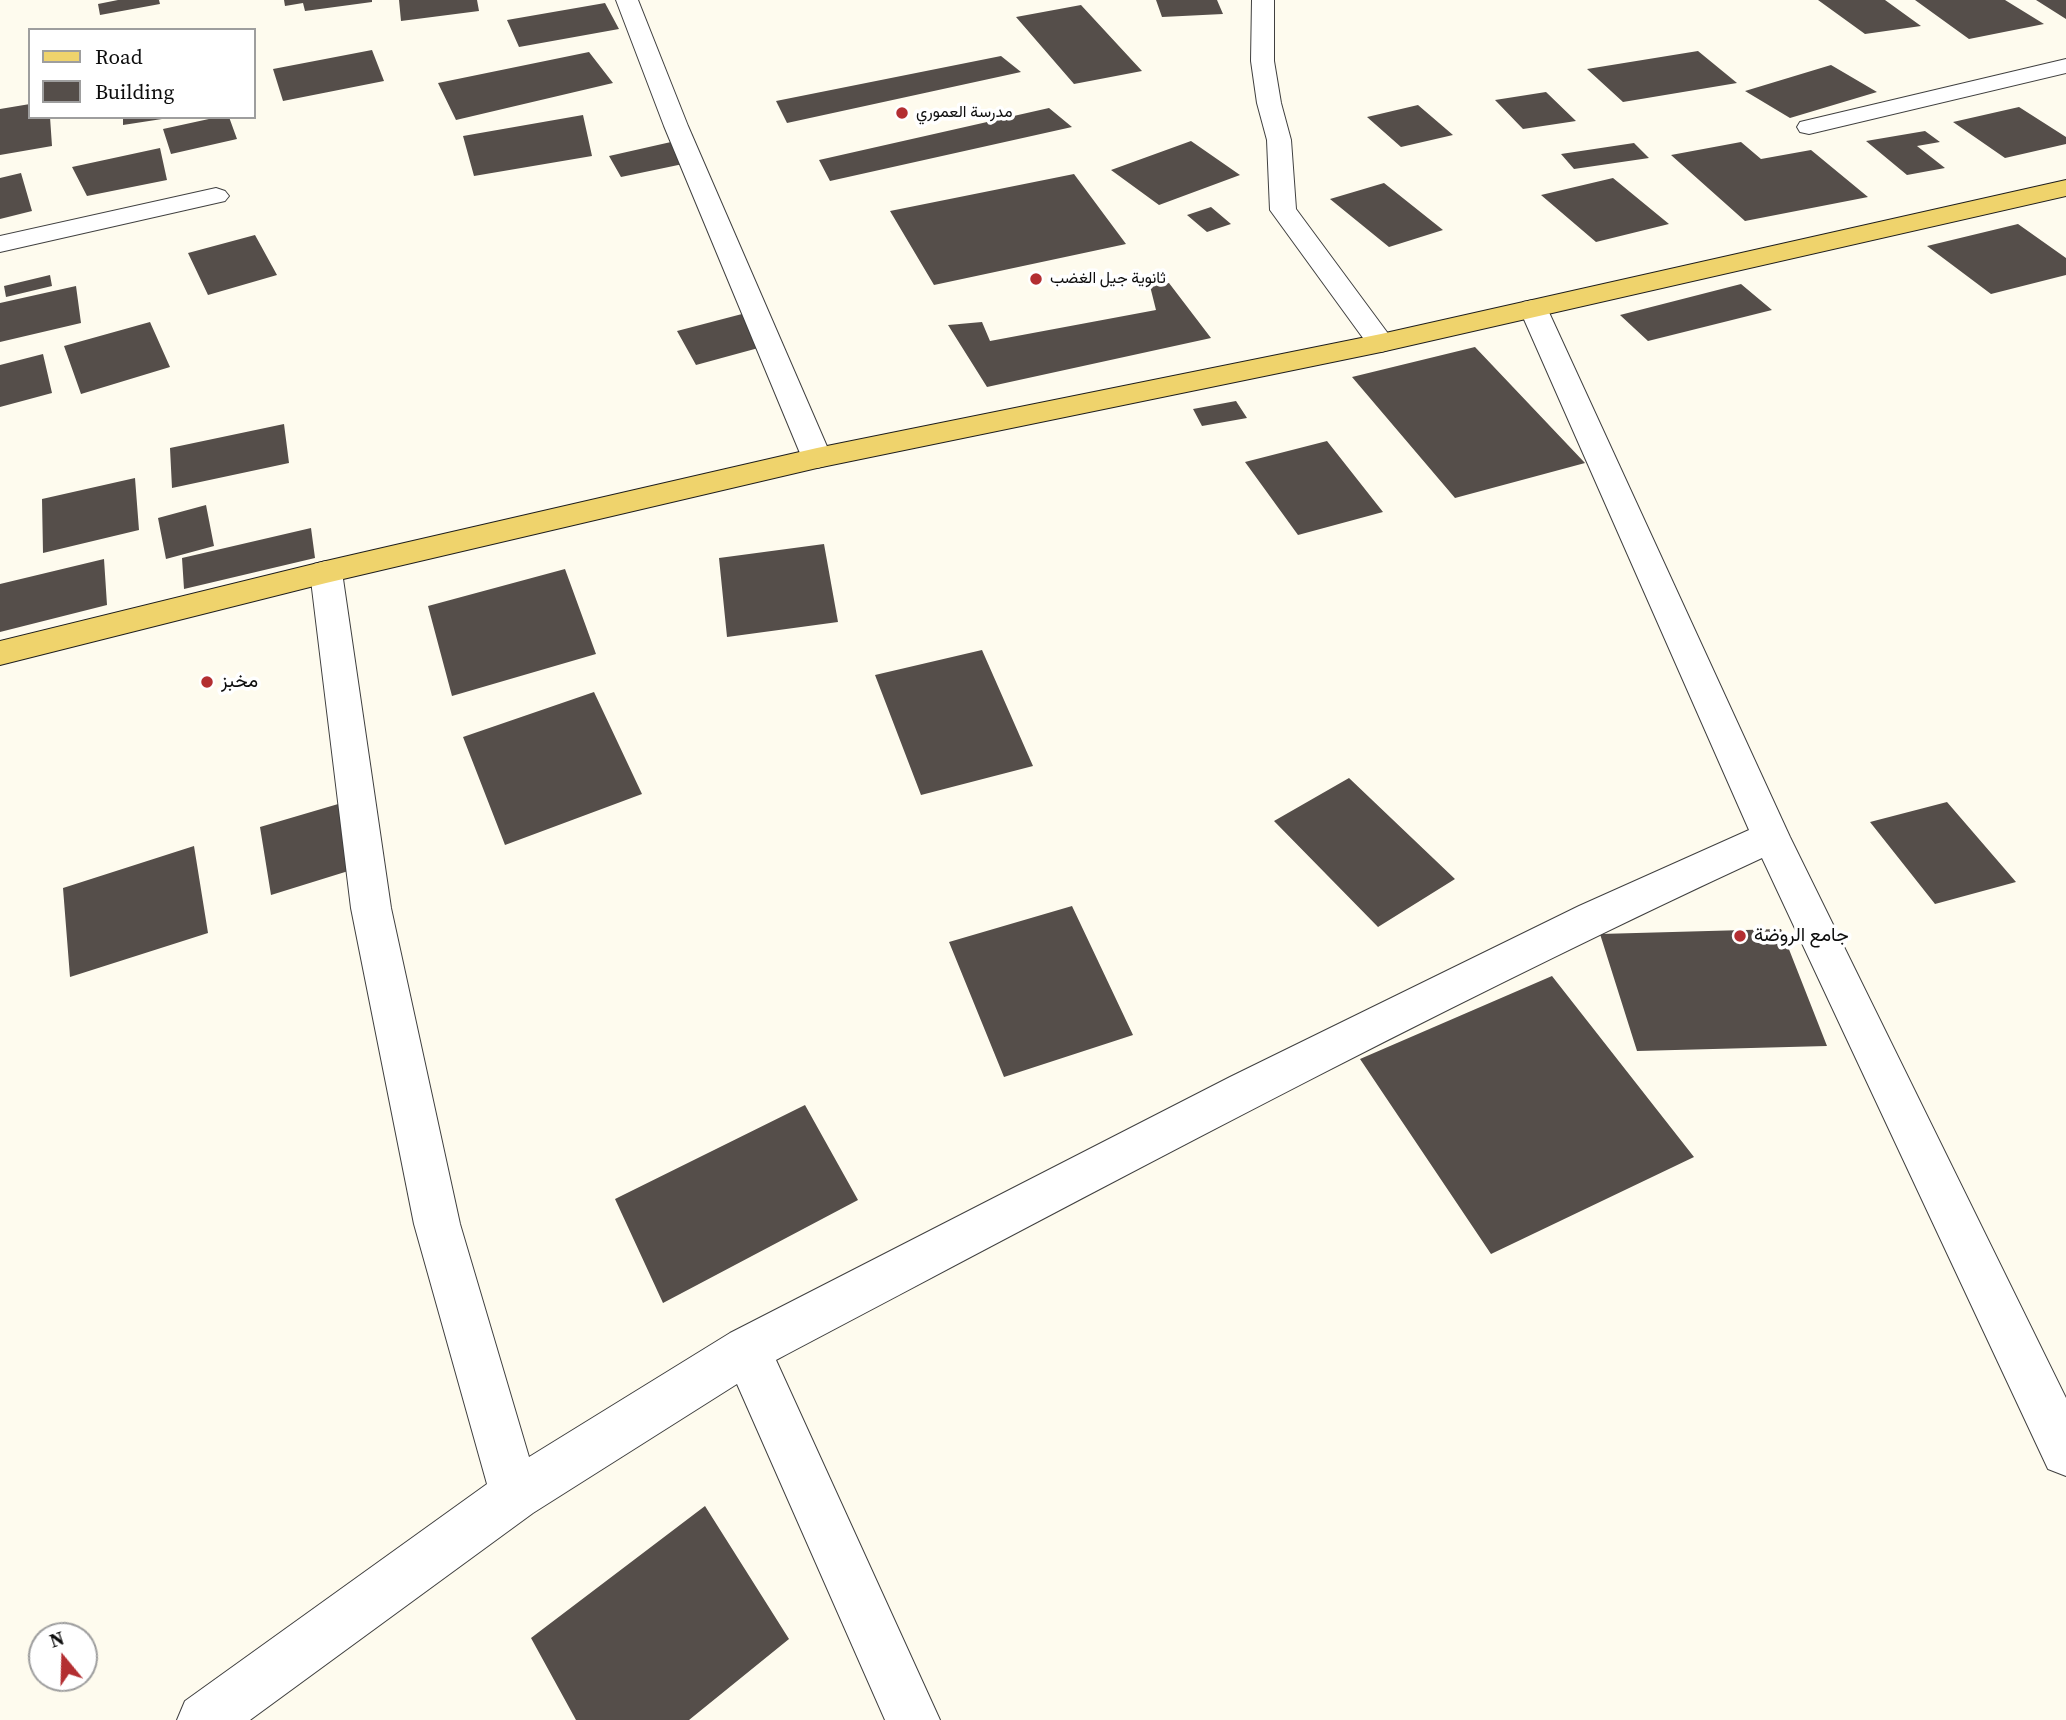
<!DOCTYPE html>
<meta charset="utf-8">
<style>
body{margin:0}
#map{position:relative;width:2066px;height:1720px;overflow:hidden;background:#fefbee;font-family:"Source Serif 4",serif}
canvas{display:block}
.legend{position:absolute;left:28px;top:28px;width:228px;height:91px;box-sizing:border-box;background:#fff;border:2px solid #9e9e9e;margin:0;padding:9px 12px;list-style:none;font-size:21px;color:#0d0d0d}
.legend li{display:flex;align-items:center;gap:14px;height:35px}
.legend b{width:35px;border:2px solid #9e9e9e}
.north{position:absolute;left:28px;top:1622px;width:70px;height:70px;box-sizing:border-box;background:#fff;border:2px solid #9e9e9e;border-radius:50%;rotate:341deg;font-size:19px;font-weight:700;line-height:28px;text-align:center;color:#0d0d0d}
.north::after{content:'';display:block;margin:auto;width:24px;height:32px;background:#b32e31;clip-path:polygon(50% 0,100% 100%,50% 72%,0 100%)}
</style>
<div id="map">
<canvas width="2066" height="1720"></canvas>
<ul class="legend">
<li><b style="height:9px;background:#efd36c"></b>Road</li>
<li><b style="height:19px;background:#554e4a"></b>Building</li>
</ul>
<div class="north">N</div>
</div>
<script>
const c = document.querySelector('canvas').getContext('2d');
c.lineJoin = 'round';
function fillPath(path, color) {
  c.fillStyle = color;
  c.fill(path, 'evenodd');
}
function trace(path, color, width, dash) {
  c.strokeStyle = color;
  c.lineWidth = width;
  c.lineCap = dash ? 'butt' : 'round';
  c.setLineDash(dash || []);
  c.stroke(path);
}
function write(font, color, halo, rows, align = 'center') {
  c.font = font + ' "Source Serif 4",Vazirmatn,serif';
  c.lineWidth = 7;
  c.setLineDash([]);
  c.textBaseline = 'middle';
  c.strokeStyle = halo;
  c.fillStyle = color;
  for (const [text, x, y, turn = 0] of rows) {
    c.save();
    c.translate(x, y);
    c.rotate((+turn || 0) * Math.PI / 180);
    c.textAlign = isNaN(turn) ? turn : align;
    if (halo) c.strokeText(text, 0, 0);
    c.fillText(text, 0, 0);
    c.restore();
  }
}
const building = new Path2D(`
 M118 0H159L160 4 100 15 98 4Z
 M284 0H372V2L305 11 303 3 285 6Z
 M399 0H477L479 11 401 21Z
 M1156 0H1217L1223 14 1162 17Z
 M1818 0H1885L1921 26 1865 34Z
 M1915 0H2005L2044 24 1969 39Z
 M2036 0H2066V19Z
 M605 3 619 29 519 47 507 20Z
 M1081 5 1142 71 1074 84 1016 17Z
 M372 50 384 81 283 101 273 69Z
 M1698 51 1737 83 1623 102 1587 69Z
 M589 52 613 83 456 120 438 83Z
 M1001 56 1021 72 787 123 776 101Z
 M1831 65 1877 92 1790 118 1745 91Z
 M1546 92 1576 121 1523 129 1495 100Z
 M30 104V117H50L52 146 0 155V109Z
 M1418 105 1453 135 1401 147 1367 117Z
 M2019 107 2066 137V144L2005 158 1953 122Z
 M1049 108 1072 127 830 181 819 160Z
 M583 115 592 156 474 176 463 136Z
 M123 117H162V119L123 125Z
 M218 117H229L237 139 171 154 163 129Z
 M1925 131 1940 142 1917 146 1945 168 1907 175 1866 141Z
 M1191 141 1240 175 1159 205 1111 170Z
 M671 142 683 164 621 177 609 156Z
 M1741 142 1761 159 1811 150 1868 197 1745 221 1671 155Z
 M1634 143 1649 158 1574 169 1561 154Z
 M160 148 167 180 87 196 72 167Z
 M21 173 32 211 0 219V178Z
 M1074 174 1126 244 934 285 890 211Z
 M1613 178 1669 224 1596 242 1541 195Z
 M1384 183 1443 230 1389 247 1330 199Z
 M1211 207 1231 224 1207 232 1187 215Z
 M2018 224 2066 258V275L1991 294 1927 246Z
 M255 235 277 275 208 295 188 253Z
 M50 275 52 286 6 297 4 286Z
 M1169 283 1211 338 987 387 948 325 982 322 990 341 1156 310 1150 286Z
 M1741 284 1772 310 1648 341 1620 315Z
 M76 286 81 323 0 342V303Z
 M742 314 762 347 696 365 677 331Z
 M150 322 170 367 81 394 64 346Z
 M1475 347 1585 463 1455 498 1352 377Z
 M43 354 52 393 0 407V365Z
 M1236 401 1247 418 1202 426 1193 409Z
 M284 424 289 463 172 488 170 448Z
 M1327 441 1383 512 1298 535 1245 462Z
 M135 478 139 530 43 553 42 499Z
 M206 505 214 546 166 559 158 518Z
 M311 528 315 558 184 589 182 558Z
 M824 544 838 622 727 637 719 558Z
 M104 559 107 605 0 632V584Z
 M565 569 596 654 452 696 428 606Z
 M982 650 1033 766 921 795 875 675Z
 M594 692 642 794 505 845 463 737Z
 M1349 778 1455 879 1378 927 1274 821Z
 M345 802 358 868 271 895 260 827Z
 M1947 802 2016 882 1935 904 1870 822Z
 M194 846 208 933 70 977 63 888Z
 M1072 906 1133 1035 1004 1077 949 942Z
 M1781 929 1827 1046 1637 1051 1600 934Z
 M1552 976 1694 1157 1491 1254 1360 1059Z
 M805 1105 858 1200 663 1303 615 1199Z
 M705 1506 789 1639 689 1720H576L531 1638Z`);
const street = new Path2D(`
 M616 0H638L688 126 832 458 828 465 817 468 806 465 802 458 664 126Z
 M1252 0H1274V61L1281 103 1291 140 1296 209 1395 343 1391 349 1381 352 1371 349 1270 210 1267 140 1257 103 1251 61Z
 M2066 59V73L1809 134 1800 132 1797 127 1800 122Z
 M216 188 225 191 229 196 225 201 0 252V236Z
 M1533 300 1543 302 1547 308 1790 837 2066 1398V1476L2048 1469 1762 858C1427 1013 1102 1188 776 1360L940 1720H885L737 1384 533 1513 250 1720H177L185 1701 487 1484 414 1224 351 908 310 572 314 564 326 561 338 564 342 572 391 908 460 1224 529 1457 730 1333 1230 1077 1579 906 1749 830 1519 308 1523 302Z`);
const primary = new Path2D(`
 M2066 180V196L1381 352 817 468 326 583 0 665V641L326 561 817 448 1381 334Z`);
const markers = [
 [902,113,7,"#b32e31"],
 [1036,279,7,"#b32e31"],
 [207,682,7,"#b32e31"],
 [1740,936,7,"#b32e31"]
];
const farPoinames = [
 ["مدرسة العموري",916,113],
 ["ثانوية جيل الغضب",1050,279]
];
const poiNames = [
 ["مخبز",221,682],
 ["جامع الروضة",1754,936]
];
fillPath(building, '#554e4a');
trace(street, '#404040', 2);
trace(primary, '#1e1e1e', 2);
fillPath(street, '#fff');
fillPath(primary, '#efd36c');
for (const [x, y, r, color] of markers) {
  const dot = new Path2D();
  dot.arc(x, y, r, 0, 2 * Math.PI);
  c.fillStyle = color;
  c.fill(dot);
  trace(dot, '#fff', 2.5);
}
write('16px', '#0d0d0d', '#fff', farPoinames, 'left');
write('19px', '#0d0d0d', '#fff', poiNames, 'left');
</script>
